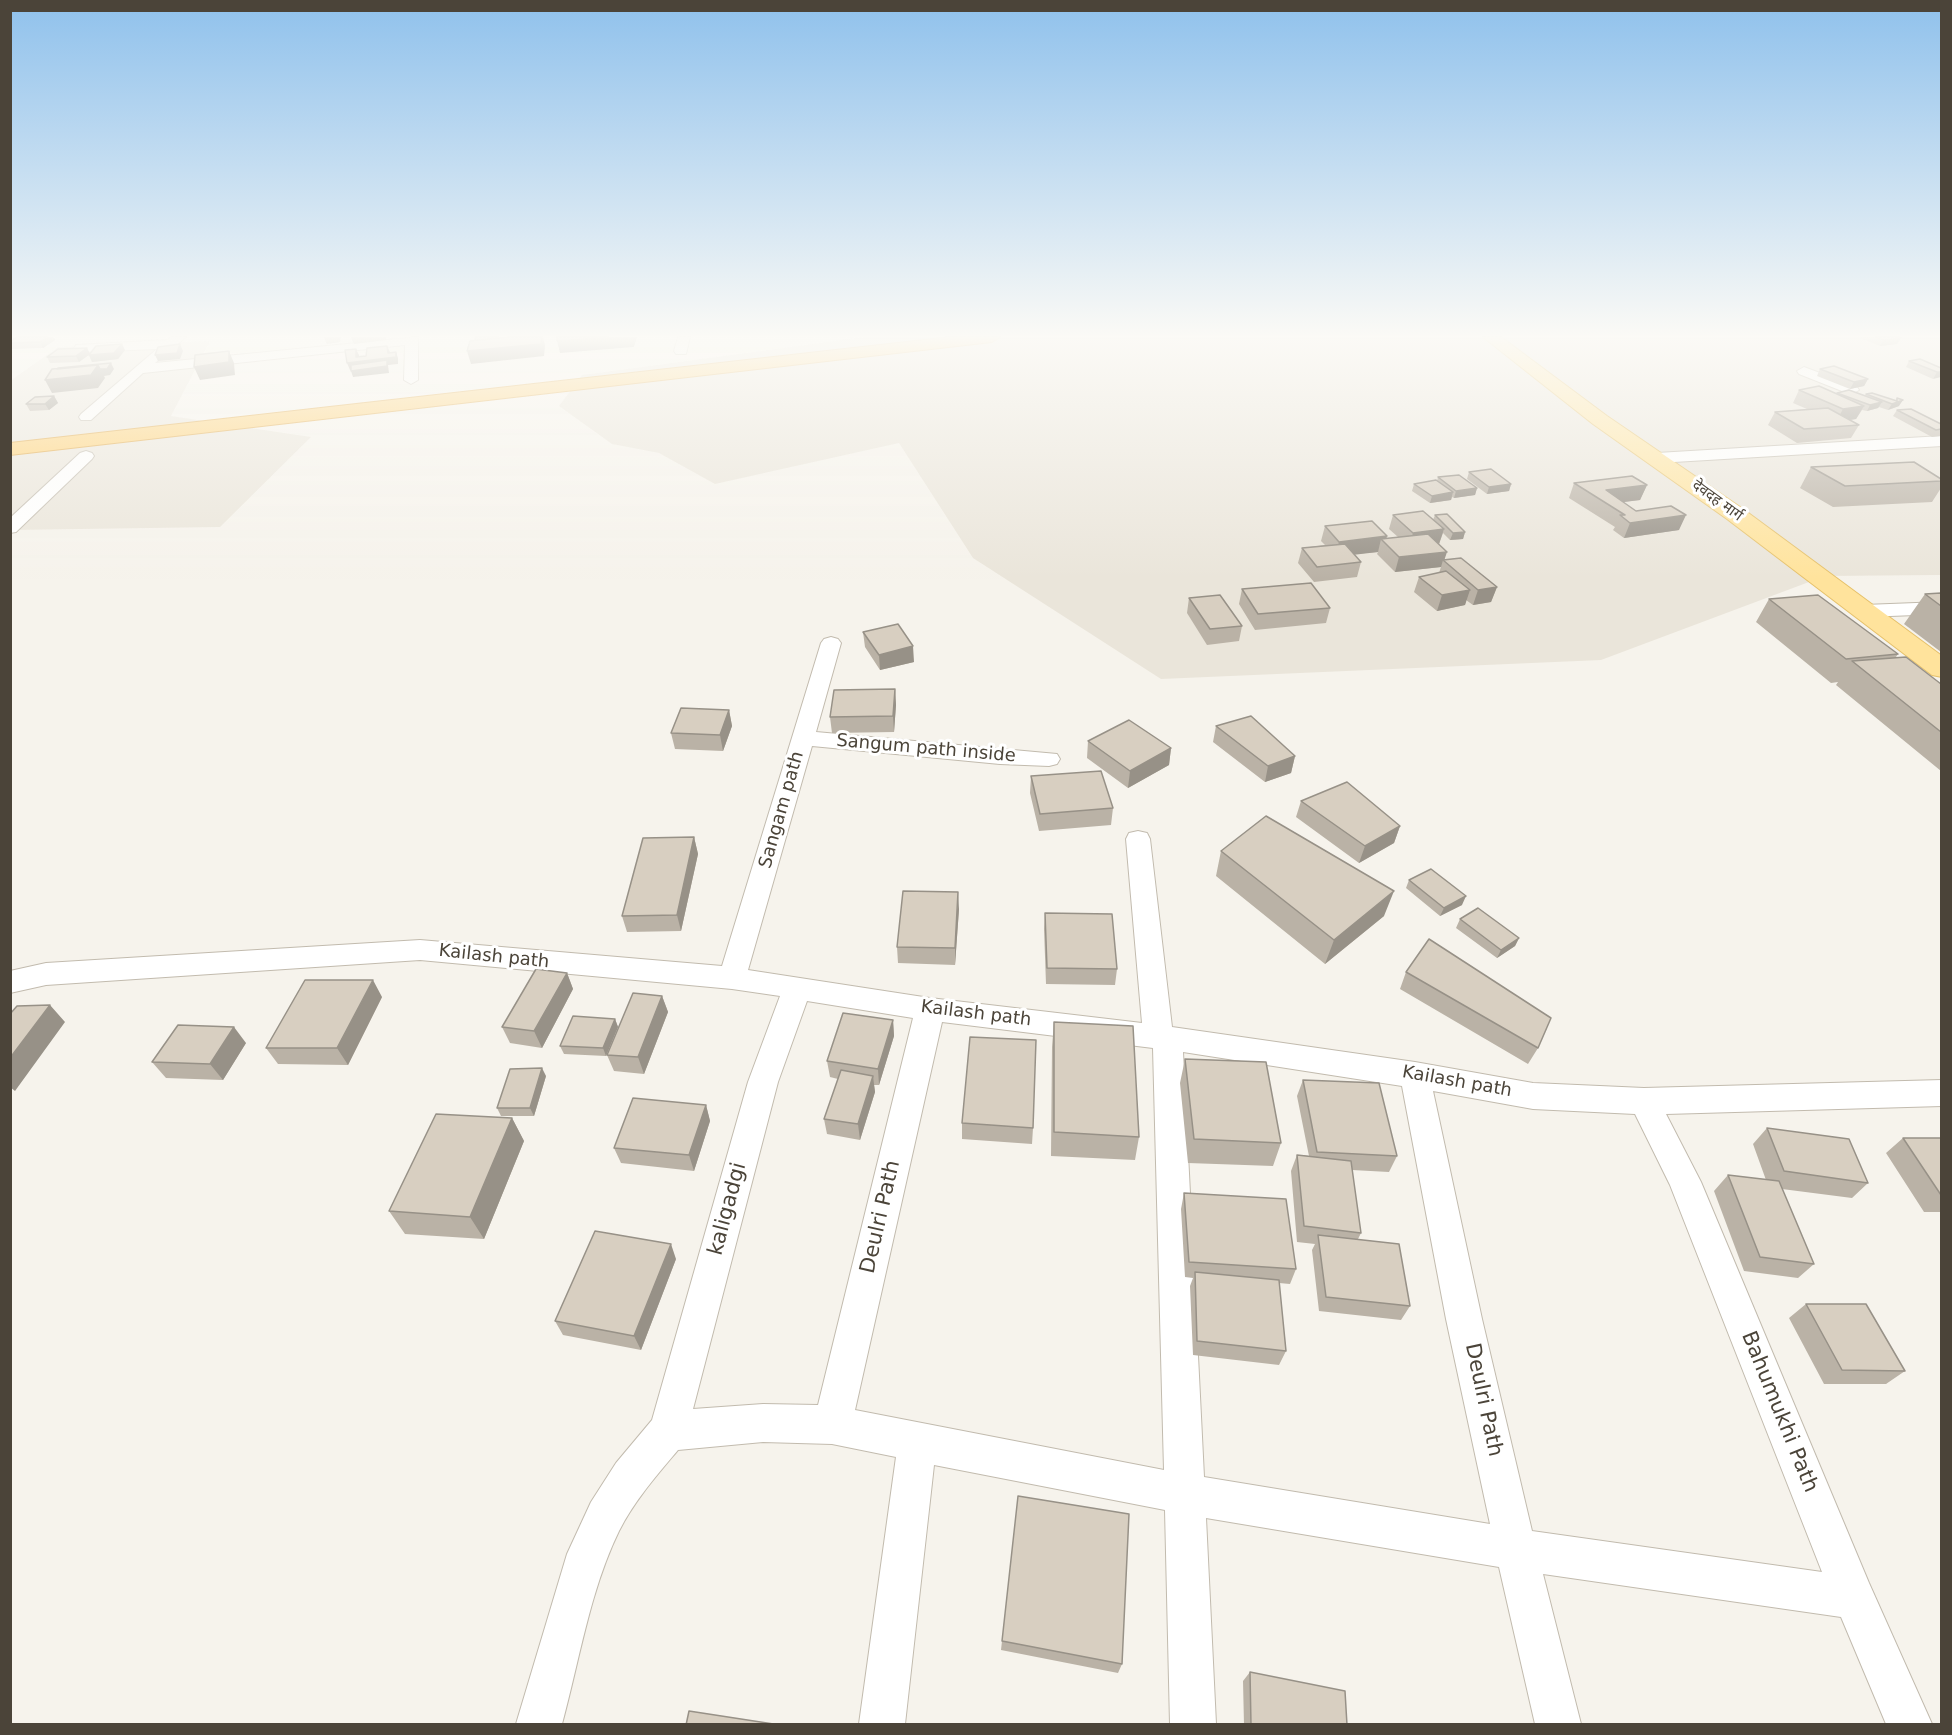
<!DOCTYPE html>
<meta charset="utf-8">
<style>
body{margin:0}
#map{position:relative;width:1952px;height:1735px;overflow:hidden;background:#f6f3ec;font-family:"DejaVu Sans",sans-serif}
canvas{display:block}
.frame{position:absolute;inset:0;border:12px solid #4b4439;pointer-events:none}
</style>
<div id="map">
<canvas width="1952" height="1735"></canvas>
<div class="frame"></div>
</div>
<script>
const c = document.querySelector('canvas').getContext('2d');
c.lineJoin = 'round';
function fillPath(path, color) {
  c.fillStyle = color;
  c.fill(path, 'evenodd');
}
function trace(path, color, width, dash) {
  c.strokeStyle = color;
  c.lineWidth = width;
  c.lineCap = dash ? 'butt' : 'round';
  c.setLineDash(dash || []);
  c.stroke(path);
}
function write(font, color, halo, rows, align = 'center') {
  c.font = font + ' "DejaVu Sans","Noto Sans Devanagari",sans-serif';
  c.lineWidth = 6;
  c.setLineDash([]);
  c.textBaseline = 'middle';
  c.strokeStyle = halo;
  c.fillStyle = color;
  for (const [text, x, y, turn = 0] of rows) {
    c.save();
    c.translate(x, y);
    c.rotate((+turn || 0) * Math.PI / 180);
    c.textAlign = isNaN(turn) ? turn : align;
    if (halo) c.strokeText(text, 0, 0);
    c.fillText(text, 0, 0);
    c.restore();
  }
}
const residential = new Path2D(`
 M865 337H1941V575L1825 576 1601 660 1161 679 973 558 899 443 715 484 659 453 612 444 559 406 582 375Z
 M210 341 171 416 311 437 220 527 11 530 10 381 58 347Z`);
const street = new Path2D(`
 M172 337H186L155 363 418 337V380L411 384 404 380 405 345 143 373 91 420H81L79 417 81 414 157 349 81 352 76 351 74 348 76 345 168 340Z
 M678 337H690L686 354H676L674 351Z
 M1804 367 1857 387 1859 390 1852 394 1847 393 1799 374 1797 371Z
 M1942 436V446L1657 463 1649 458 1657 453Z
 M86 451 92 453 94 456 92 459 16 532 10 533V518L80 453Z
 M1942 602V614L1864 617 1857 615 1854 611 1857 607 1864 605Z
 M831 637 838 639 841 643 816 732 1057 754 1060 759 1057 764 1049 766 1000 764 812 746 748 970 930 998 1142 1023 1126 839 1129 833 1138 831 1147 833 1150 839 1172 1027 1415 1062 1533 1083 1644 1088 1942 1080V1106L1666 1114 1701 1182 1869 1583 1932 1724H1886L1841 1617 1543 1574 1581 1724H1535L1499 1567 1206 1518 1216 1724H1170L1165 1510 934 1465 905 1724H859L896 1457 832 1444 763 1442 678 1450C657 1475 634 1501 619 1531 590 1590 579 1662 562 1724H516L567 1554 591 1502 616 1463 652 1420 748 1082 780 996 732 989 420 960 46 985 10 993V971L46 963 420 940 722 966 821 643 824 639ZM807 1001 913 1018 818 1405 763 1404 693 1409 778 1082ZM942 1022 1153 1048 1164 1470 855 1410ZM1183 1052 1402 1086 1446 1319 1490 1524 1204 1477ZM1433 1091 1533 1109 1635 1114 1670 1185 1822 1572 1532 1531 1482 1319Z`);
const primary = new Path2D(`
 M1483 337H1501L1607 416 1743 509 1942 656V677L1932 675 1727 519 1593 424Z`);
const highway = new Path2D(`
 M951 337H1000L992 342 10 455V443Z`);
const wall = new Path2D(`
 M17 337H53L55 340 43 348 12 349 10 347V341Z
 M1858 337H1898L1901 338 1897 344 1880 346Z
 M87 348 90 354 125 350 118 359 92 362 89 355 79 362 50 363 47 357Z
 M1909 361 1941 368 1933 379 1906 367Z
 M1820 369 1868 379 1864 386 1850 389 1817 376Z
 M1799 390 1837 394V393L1865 395 1866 394 1895 401 1897 398 1899 406 1888 410 1879 407 1878 408 1867 411 1862 410 1856 419 1850 420 1859 425 1851 438 1797 443 1768 425 1775 412 1807 409 1793 403Z
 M54 396 58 403 49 410 30 411 26 404Z
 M1897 410 1941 424V436L1932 437 1893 416Z
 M1811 467 1941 479V488L1932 502 1833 507 1800 488Z
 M1469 472 1511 484 1509 491 1487 494 1467 479Z
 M1438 477 1477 488 1475 495 1454 498 1452 497 1451 500 1430 503 1412 491 1414 484 1437 481Z
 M1574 483 1647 485 1640 500 1623 502 1636 511 1679 530 1624 538 1613 530 1615 527 1569 498Z
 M1393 515 1433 520 1435 515 1465 532 1463 539 1450 540 1443 533 1439 544 1444 560 1497 587 1491 602 1473 605 1466 600 1465 605 1437 611 1414 592 1419 577 1439 573 1441 567 1395 572 1377 554 1378 552 1354 554 1361 562 1357 577 1314 582 1298 563 1302 548 1325 545 1321 541 1325 526 1387 536 1386 539 1398 537 1389 529Z
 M1242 589 1330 608 1326 623 1255 630 1239 604Z
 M1941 593V652L1904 624 1925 594Z
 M1189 598 1242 626 1239 641 1207 645 1187 613Z
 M1769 599 1898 654 1896 657 1941 684V771L1836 685 1838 682 1831 683 1756 622Z
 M863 632 914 662 880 670 865 647Z
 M895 689 896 705 894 732 832 733 830 717Z
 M729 710 732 726 723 751 675 749 671 733Z
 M1216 726 1295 756 1291 773 1265 782 1213 742Z
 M1088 741 1171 748 1169 765 1128 788 1087 758Z
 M1031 776 1113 808 1111 825 1039 831 1030 793Z
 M1301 801 1400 826 1394 843 1359 863 1296 817Z
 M694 837 698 854 681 931 627 932 622 916Z
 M1221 851 1384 916 1325 964 1216 876Z
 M1409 880 1462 905 1440 916 1406 888Z
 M959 909 955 965 898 963 897 947Z
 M1045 913 1117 969 1115 985 1046 984 1044 929Z
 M1460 919 1519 938 1515 946 1497 958 1456 928Z
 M1406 972 1538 1048 1528 1064 1400 989Z
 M567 973 573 989 542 1048 510 1043 502 1027Z
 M662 996 668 1012 644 1074 614 1071 607 1055Z
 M382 997 348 1065 278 1064 266 1048Z
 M615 1019 618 1027 606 1056 564 1054 560 1046Z
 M893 1020 894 1036 879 1085H874L875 1092 860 1140 827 1134 824 1119 838 1079 830 1077 827 1061Z
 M1054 1022 1139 1137 1135 1160 1051 1156 1052 1047Z
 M246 1043 223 1080 166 1078 152 1062Z
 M1185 1059 1281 1143 1273 1166 1188 1163 1180 1083Z
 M546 1076 534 1116H501L497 1108Z
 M1303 1080 1397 1156 1389 1172 1352 1170 1361 1233 1358 1239 1410 1306 1401 1320 1319 1311 1312 1250 1315 1244 1297 1242 1291 1171 1297 1155 1309 1156 1297 1096Z
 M706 1105 710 1121 694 1171 621 1163 614 1148Z
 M512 1118 524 1141 484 1239 405 1234 389 1211Z
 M962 1123 1033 1128 1032 1144 962 1139Z
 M1767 1128 1868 1183 1852 1198 1782 1189 1814 1264 1798 1278 1744 1271 1714 1191 1728 1175 1766 1180 1753 1144Z
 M1903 1138H1941V1212H1924L1886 1153Z
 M1184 1193 1296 1269 1290 1284 1279 1283 1286 1351 1279 1365 1193 1355 1190 1286 1193 1278 1185 1277 1181 1209Z
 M676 1259 641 1350 563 1335 555 1321Z
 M1806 1304 1905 1371 1886 1384H1824L1789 1318Z
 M1002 1641 1122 1664 1118 1673 1001 1650Z
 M1250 1672 1347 1725H1244L1243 1681Z`);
const shadedWall = new Path2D(`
 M47 337H53L55 340 43 348 40 342Z
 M324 337H341L340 342 327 344Z
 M351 337H386V340L354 344Z
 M498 337H501L502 339 543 337 545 346 544 356 471 364 467 351Z
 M608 337H637L634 347 560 353 557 341Z
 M1901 338 1897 344 1880 346 1883 340Z
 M122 344 125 350 118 359 92 362 89 355Z
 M180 344 183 351 180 359 158 361 155 355Z
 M387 346 390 352V358L396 352 398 358V364L388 365 389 373 353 377 351 371 387 365 350 370 347 363 356 357V349L359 355 358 362 388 353Z
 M87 348 90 354 79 362 76 356Z
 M229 351 234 363 235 375 200 380 194 367Z
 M111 363 114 369 110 375 104 376 105 378 98 388 52 393 45 380 98 365Z
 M1937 372H1941V377L1933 379Z
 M1868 379 1864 386 1850 389 1854 382Z
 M54 396 58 403 49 410 45 404Z
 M1903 400 1899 406 1888 410 1892 404Z
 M1882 402 1878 408 1867 411 1870 405Z
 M1864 406 1856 419 1836 422 1843 409Z
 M1511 484 1509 491 1487 494 1489 487Z
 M1647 485 1640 500 1608 504 1606 490Z
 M1477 488 1475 495 1454 498 1456 491Z
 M1453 492 1451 500 1430 503 1432 496Z
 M1686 515 1679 530 1624 538 1630 523Z
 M1444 529 1439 544 1409 548 1413 533Z
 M1465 532 1463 539 1450 540 1453 533Z
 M1387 536 1385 543 1381 539 1378 552 1335 557 1339 542Z
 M1447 552 1444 561 1443 560 1441 567 1395 572 1399 557Z
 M1497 587 1491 602 1473 605 1478 590Z
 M1470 590 1465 605 1437 611 1442 595Z
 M913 646 914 662 880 670 879 655Z
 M895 689 896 705 894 732 893 716Z
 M729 710 732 726 723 751 720 735Z
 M1171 748 1169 765 1128 788 1130 771Z
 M1295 756 1291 773 1265 782 1268 766Z
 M1400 826 1394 843 1359 863 1365 846Z
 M694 837 698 854 681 931 677 915Z
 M1394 891 1384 916 1325 964 1334 940Z
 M958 892 959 909 955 965V948Z
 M1466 896 1462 905 1440 916 1444 908Z
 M1519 938 1515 946 1497 958 1501 950Z
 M567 973 573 989 542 1048 534 1031Z
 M373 980 382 997 348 1065 337 1048Z
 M662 996 668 1012 644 1074 638 1057Z
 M50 1005 65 1022 15 1091 10 1087V1058Z
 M615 1019 618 1027 606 1056 603 1048Z
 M893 1020 894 1036 879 1085 878 1069Z
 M234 1027 246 1043 223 1080 210 1064Z
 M542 1068 546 1076 534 1116 530 1108Z
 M873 1076 875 1092 860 1140 858 1124Z
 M706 1105 710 1121 694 1171 689 1155Z
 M512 1118 524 1141 484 1239 470 1217Z
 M671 1244 676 1259 641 1350 634 1336Z`);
const building = new Path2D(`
 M17 337H47L40 342 10 343V341Z
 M476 337H498V338L475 340Z
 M512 337H542L541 344 467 351 470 341Z
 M557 337H608L557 341Z
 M1876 337H1898L1901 338 1883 340Z
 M122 344 114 353 89 355 96 346Z
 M180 344 177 353 155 355 158 347Z
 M387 346 388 353 396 352V357L347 363 345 350 356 349V357L366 356 367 348Z
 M87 348 76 356 47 357 58 349Z
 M229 351V362L194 367 195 355Z
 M1920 359 1941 368V372H1937L1909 361Z
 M387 360V366L351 371V365Z
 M111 363 107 369H100L98 365 57 369 58 368Z
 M98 365 91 375 45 380 52 369Z
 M1834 366 1868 379 1854 382 1820 369Z
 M1819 386 1864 406 1843 409 1799 390Z
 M1849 390 1882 402 1870 405 1837 393Z
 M1872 393 1897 401V398L1903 400 1892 404 1866 394Z
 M54 396 45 404H26L35 397Z
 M1828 408 1859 425 1804 429 1775 412Z
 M1911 409 1941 424V429L1936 430 1897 410Z
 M1914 462 1941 479V481L1845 486 1811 467Z
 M1491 469 1511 484 1489 487 1469 472Z
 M1459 475 1477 488 1456 491 1438 477Z
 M1632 476 1647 485 1606 490 1636 511 1671 506 1686 515 1630 523 1620 515H1625L1574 483Z
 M1436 480 1453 492 1432 496 1414 484Z
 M1423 511 1444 529 1413 533 1393 515Z
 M1447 514 1465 532 1453 533 1435 515Z
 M1372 521 1387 536 1339 542 1325 526Z
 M1428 534 1447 552 1399 557 1381 539Z
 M1345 544 1361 562 1317 567 1302 548Z
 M1461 558 1497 587 1478 590 1443 560Z
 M1446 571 1470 590 1442 595 1419 577Z
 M1311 583 1330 608 1258 614 1242 589Z
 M1941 593V606L1925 594Z
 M1220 595 1242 626 1210 629 1189 598Z
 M1818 595 1898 654 1846 659 1769 599Z
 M898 624 913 646 879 655 863 632Z
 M1906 657 1941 684V732L1852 661Z
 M895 689 893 716 830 717 834 690Z
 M681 708 729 710 720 735 671 733Z
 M1251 716 1295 756 1268 766 1216 726Z
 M1129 720 1171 748 1130 771 1088 741Z
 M1101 771 1113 808 1040 814 1031 776Z
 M1347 782 1400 826 1365 846 1301 801Z
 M1266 816 1394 891 1334 940 1221 851Z
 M694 837 677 915 622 916 643 838Z
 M1431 869 1466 896 1444 908 1409 880Z
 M903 891 958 892 955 948 897 947Z
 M1478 908 1519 938 1501 950 1460 919Z
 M1045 913 1112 914 1117 969 1047 968Z
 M1429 939 1551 1018 1538 1048 1406 972Z
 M536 969 567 973 534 1031 502 1027Z
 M305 980H373L337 1048H266Z
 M633 993 662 996 638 1057 607 1055Z
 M50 1005 10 1058V1014L17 1006Z
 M843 1013 893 1020 878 1069 827 1061Z
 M573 1016 615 1019 603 1048 560 1046Z
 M1054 1022 1133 1026 1139 1137 1054 1132Z
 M178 1025 234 1027 210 1064 152 1062Z
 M970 1037 1036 1040 1033 1128 962 1123Z
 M1185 1059 1266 1062 1281 1143 1194 1139Z
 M542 1068 530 1108H497L510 1069Z
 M841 1070 873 1076 858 1124 824 1119Z
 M1303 1080 1379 1083 1397 1156 1317 1152Z
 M633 1098 706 1105 689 1155 614 1148Z
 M436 1114 512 1118 470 1217 389 1211Z
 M1767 1128 1849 1139 1868 1183 1784 1171Z
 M1903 1138H1941V1195Z
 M1297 1155 1351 1161 1361 1233 1304 1226Z
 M1728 1175 1779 1181 1814 1264 1760 1257Z
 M1184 1193 1286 1199 1296 1269 1189 1262Z
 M595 1231 671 1244 634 1336 555 1321Z
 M1318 1235 1399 1244 1410 1306 1326 1297Z
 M1195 1272 1279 1280 1286 1351 1197 1341Z
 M1806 1304H1866L1905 1371 1842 1370Z
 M1018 1496 1129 1514 1122 1664 1002 1641Z
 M1250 1672 1345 1691 1347 1725H1251Z
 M689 1711 780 1725H686Z`);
const farStreetnames = [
 ["देवदह मार्ग",1717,501,36]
];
const streetNames = [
 ["Sangum path inside",926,749,5],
 ["Sangam path",782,810,-74],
 ["Kailash path",494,957,6],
 ["Kailash path",976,1014,7],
 ["Kailash path",1457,1082,10]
];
const nearStreetnames = [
 ["kaligadgi",728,1209,-75],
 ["Deulri Path",881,1217,-77],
 ["Deulri Path",1483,1400,78],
 ["Bahumukhi Path",1779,1412,68]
];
fillPath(residential, '#eae5da');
trace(street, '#c2bbae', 2);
trace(primary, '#e6c16a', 2);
trace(highway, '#e0a43c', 2);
fillPath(street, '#fff');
fillPath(primary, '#ffe39c');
fillPath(highway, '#ffcf6e');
fillPath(wall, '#bab2a6');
fillPath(shadedWall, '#979187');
fillPath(building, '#d8cfc1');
trace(building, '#979187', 1.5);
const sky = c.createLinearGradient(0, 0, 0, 579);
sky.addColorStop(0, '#8fc1ec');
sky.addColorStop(0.58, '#fbfaf6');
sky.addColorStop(1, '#fbfaf600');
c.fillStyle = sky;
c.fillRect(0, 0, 1952, 579);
write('15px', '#4b4439', '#fff', farStreetnames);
write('18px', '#4b4439', '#fff', streetNames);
write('21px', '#4b4439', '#fff', nearStreetnames);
</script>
